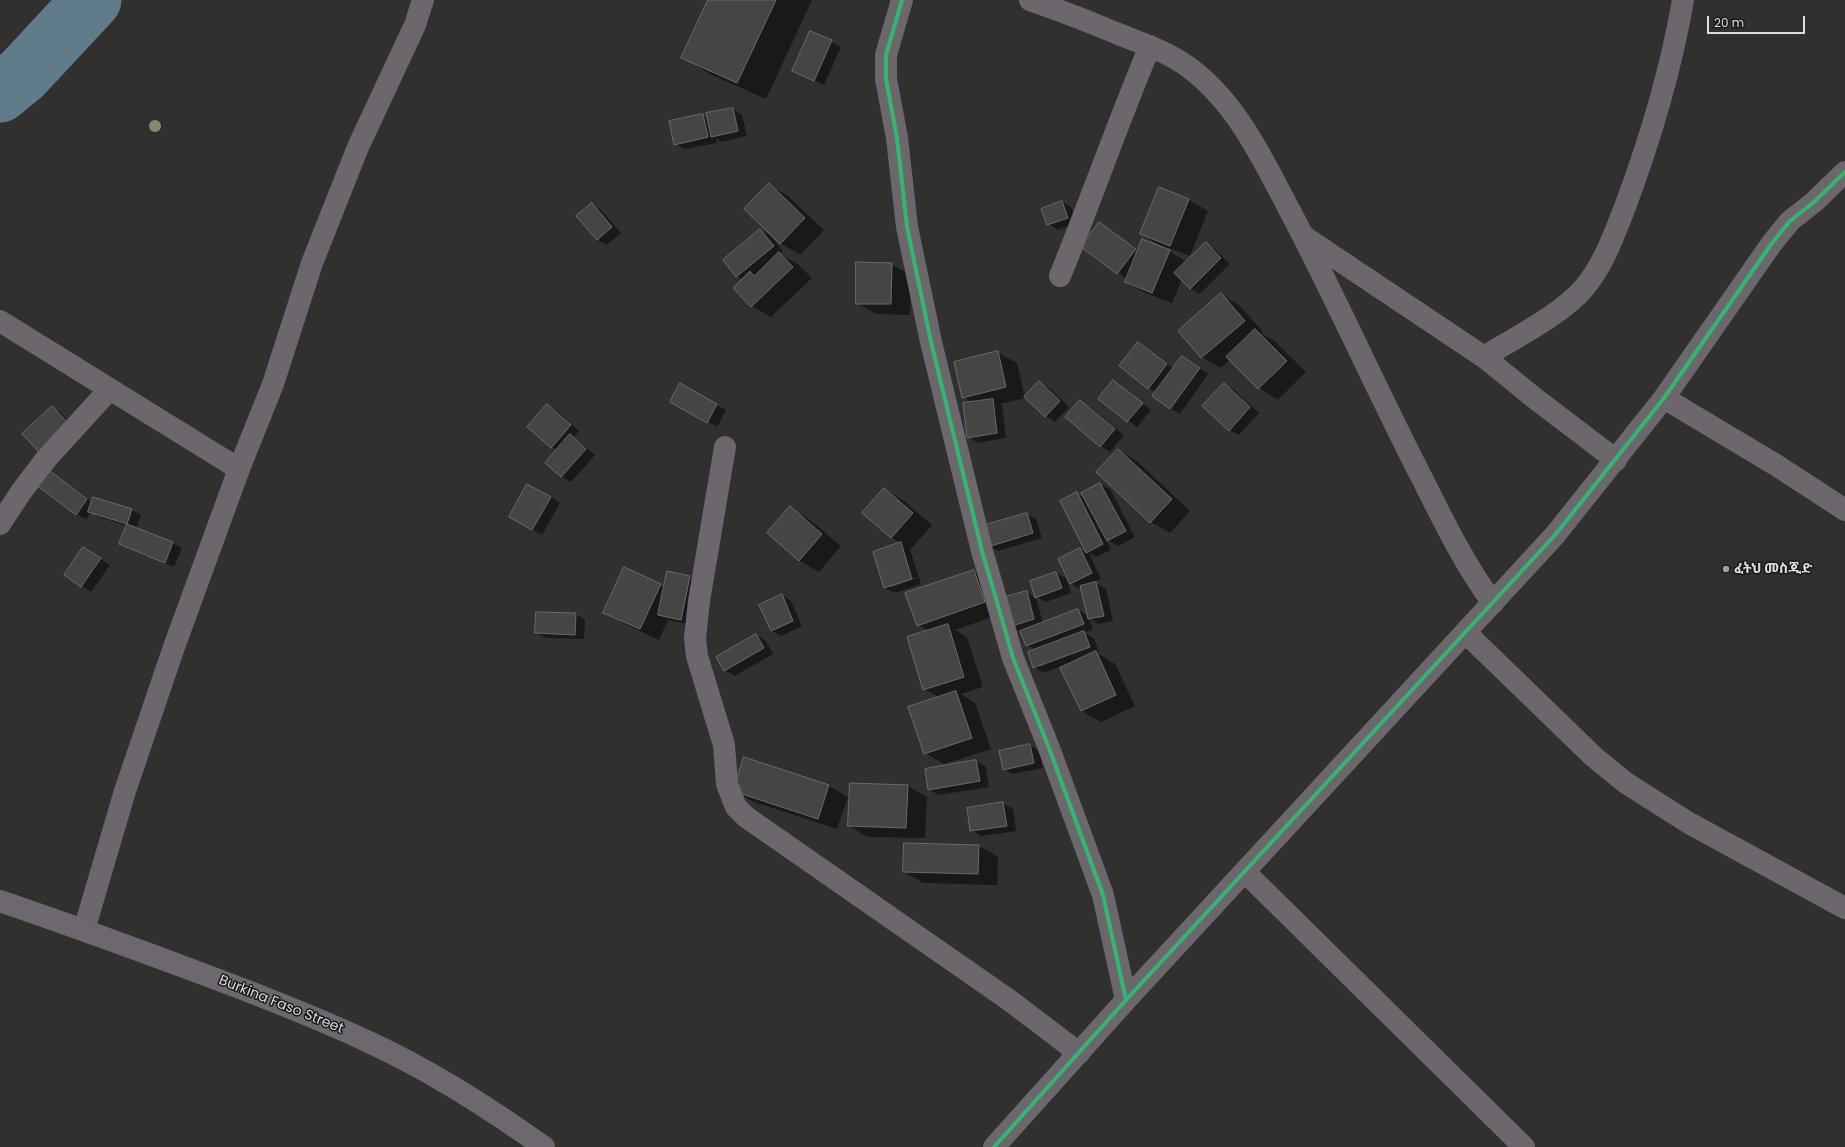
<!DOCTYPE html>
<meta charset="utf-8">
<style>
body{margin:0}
#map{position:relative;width:1845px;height:1147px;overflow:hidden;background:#31302e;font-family:Poppins,sans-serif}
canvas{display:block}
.scale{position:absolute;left:1707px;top:16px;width:98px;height:18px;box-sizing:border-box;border:2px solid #dddcda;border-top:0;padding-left:5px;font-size:12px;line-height:14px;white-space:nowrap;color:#dddcda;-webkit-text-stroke:3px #191917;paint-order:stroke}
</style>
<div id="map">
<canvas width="1845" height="1147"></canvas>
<div class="scale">20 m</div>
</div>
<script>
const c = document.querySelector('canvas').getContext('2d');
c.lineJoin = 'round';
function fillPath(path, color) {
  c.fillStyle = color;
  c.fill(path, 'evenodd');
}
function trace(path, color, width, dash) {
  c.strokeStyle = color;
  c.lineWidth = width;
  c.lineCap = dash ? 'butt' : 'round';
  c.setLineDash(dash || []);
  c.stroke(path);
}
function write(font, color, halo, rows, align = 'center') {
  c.font = font + ' Poppins,"Noto Sans Ethiopic",sans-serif';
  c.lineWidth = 3;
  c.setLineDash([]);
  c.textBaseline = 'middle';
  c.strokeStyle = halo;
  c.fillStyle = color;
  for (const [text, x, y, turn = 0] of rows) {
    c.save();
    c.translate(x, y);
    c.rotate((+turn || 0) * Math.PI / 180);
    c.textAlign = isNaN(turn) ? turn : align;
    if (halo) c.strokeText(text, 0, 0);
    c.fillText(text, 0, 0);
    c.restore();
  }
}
const shadow = new Path2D(`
 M709 0H812L766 99 710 74 682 57Z
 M811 32 841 47 824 85 794 71Z
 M733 109 742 115 747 136 721 142 716 138 717 143 685 149 675 144 702 115 708 118Z
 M769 185 788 196 824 230 800 255 780 243Z
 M1159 188 1189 200 1208 211 1190 256 1160 245 1141 234Z
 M1062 202 1071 207 1077 223 1058 230 1048 224Z
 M592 204 601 210 621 233 607 245 597 240Z
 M1099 223 1139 250 1169 251 1187 262 1206 244 1215 249 1230 264 1200 294 1190 288 1182 279 1172 303 1145 293 1126 282 1127 279 1082 247Z
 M760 230 770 235 783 251 780 254 799 265 812 278 771 317 752 306 743 280 737 276Z
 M891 264 911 275 910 315 876 314 857 303Z
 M1221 295 1240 306 1263 332 1261 334 1275 341 1306 372 1278 400 1259 388 1230 360 1221 368 1201 357Z
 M1138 343 1174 369 1192 362 1208 374 1180 414 1170 408 1156 393 1149 388Z
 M997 352 1017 363 1025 398 1039 383 1049 388 1069 407 1055 422 1046 416 1026 398 1000 404 1002 405 1006 438 978 443 968 437 973 403 963 397Z
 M1114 382 1151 410 1137 427 1100 399Z
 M1224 384 1234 390 1259 413 1239 435 1229 430Z
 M681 385 726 410 717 427 671 401Z
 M1080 401 1090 407 1124 435 1110 452 1101 446 1067 417Z
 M548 406 557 411 579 431 574 437 595 455 571 482 561 476 557 450 551 447Z
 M52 407 61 413 80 432 52 459Z
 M1118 450 1137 461 1190 511 1170 533 1151 522Z
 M47 470 92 502 131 510 141 515 136 529 172 543 182 548 174 567 120 544 127 526 99 517 91 512 86 519 76 514Z
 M1100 484 1110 489 1135 537 1118 546 1106 539 1111 550 1096 557 1089 553 1101 579 1090 584 1096 583 1106 589 1113 621 1098 624 1089 618 1093 629 1084 633 1094 638 1099 652 1097 653 1115 664 1135 706 1101 722 1082 711 1068 663 1044 673 1034 667 1036 650 1027 645 1021 631H1019L1010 626 1026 592 1036 598 1043 623 1078 610 1088 616 1082 588 1080 589 1070 583 1080 549 1088 554 1061 501 1077 494 1085 498Z
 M884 489 903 500 932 525 910 550 921 584 895 593 885 588 901 543 892 538 863 513ZM917 577V578L891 587V585Z
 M551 497 560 503 542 535 519 522Z
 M790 508 809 519 841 546 819 572 800 561 768 533Z
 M1027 514 1036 519 1042 538 998 551 989 546Z
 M93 554 110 565 91 592 82 586Z
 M974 571 993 582 1004 613 955 630 967 637 983 687 961 694 975 703 991 749 944 764 925 753 939 697 924 689 929 631 918 625Z
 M1056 573 1066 578 1071 593 1046 602 1036 597 1031 582Z
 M689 577 699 582 691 625 668 620 659 640 623 623 604 612 660 585 665 587Z
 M782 595 791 601 802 626 781 636 772 631Z
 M576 614 585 620 584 639 546 638 536 633Z
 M756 635 766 641 773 654 735 676 725 670Z
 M1030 745 1039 751 1043 768 1013 774 1004 769Z
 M745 759 829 786 848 797 837 829 754 802 734 791Z
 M976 761 986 767 989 787 939 795 929 790 926 770Z
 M851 784 908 786 927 797 925 838 868 837 849 826Z
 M1003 803 1013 809 1016 831 981 836 971 830Z
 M979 846 998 857 997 885 923 883 904 872Z`);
const river = new Path2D(`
 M0 93 23 74 92 0`);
const building = new Path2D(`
 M708 0H776L737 83 681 58Z
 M810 31 832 40 814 81 792 71Z
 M733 108 738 131 711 137 706 113Z
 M703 114 708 137 674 145 669 121Z
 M769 183 805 218 780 244 744 209Z
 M1159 187 1189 199 1170 246 1140 234Z
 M1062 201 1068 218 1047 225 1041 209Z
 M592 203 612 227 597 240 576 216Z
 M1099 222 1136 249 1117 274 1081 247Z
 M760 229 774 246 736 277 723 260Z
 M1142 239 1170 250 1152 293 1125 282Z
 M1206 242 1221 258 1190 289 1174 273Z
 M779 252 793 267 751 307 733 288 750 271 754 276Z
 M856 262 892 263 891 304H856Z
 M1221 293 1245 321 1201 358 1178 331Z
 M1255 329 1287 361 1258 389 1226 357Z
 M1138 342 1167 364 1148 389 1119 366Z
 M998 351 1006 387 962 398 954 362Z
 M1182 356 1200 368 1170 409 1152 396Z
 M1113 380 1143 403 1127 422 1098 399Z
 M1039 381 1060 401 1045 417 1024 397Z
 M680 383 717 404 707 423 670 402Z
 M1224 383 1250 407 1229 431 1202 406Z
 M993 399 997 433 967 438 963 403Z
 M1080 400 1115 429 1100 447 1065 417Z
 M547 404 571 425 551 448 527 427Z
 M52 406 71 426 41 454 22 434Z
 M570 434 586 449 561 477 545 463Z
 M1118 449 1172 499 1150 523 1096 472Z
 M46 468 87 499 76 515 35 484Z
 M1100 483 1126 531 1107 541 1081 493Z
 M527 484 551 497 532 530 509 517Z
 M884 488 913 513 891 538 862 513Z
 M1077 492 1103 544 1086 553 1060 501Z
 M93 497 132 509 127 524 88 512Z
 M790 506 822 534 799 561 767 533Z
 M1027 513 1033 533 988 547 982 526Z
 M127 524 173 542 165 563 119 544Z
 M901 542 912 579 884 588 873 552Z
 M83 547 101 558 81 587 64 575Z
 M1080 548 1092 573 1070 584 1058 559Z
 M624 567 661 584 640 629 603 613Z
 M974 570 985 602 917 626 905 593Z
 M667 571 690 576 681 620 658 615Z
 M1056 572 1062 588 1035 598 1030 581Z
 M1096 582 1104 616 1088 619 1080 586Z
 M1027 591 1034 619 1009 627 1001 598Z
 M782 594 793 621 771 631 759 605Z
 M1078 609 1084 624 1026 646 1020 631Z
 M536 612 576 613 575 635 535 633Z
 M948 624 964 677 923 690 907 637Z
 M1084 631 1090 647 1033 668 1028 652Z
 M756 634 764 648 724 671 716 657Z
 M1096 651 1116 695 1081 711 1060 668Z
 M956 691 972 738 924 754 908 707Z
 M1030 744 1034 763 1003 770 999 751Z
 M744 757 829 785 818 819 733 791Z
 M976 760 980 781 928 790 925 769Z
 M850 783 908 785 906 828 848 826Z
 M1003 802 1007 826 970 831 967 808Z
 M904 843 979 845 978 874 903 872Z`);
const street = new Path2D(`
 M902 0 886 55V79L897 138 907 227 931 342 982 551 997 602 1013 658 1049 748 1103 895 1126 1000
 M1030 0C1059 10 1088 21 1116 33 1141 43 1169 52 1191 69 1238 105 1263 160 1290 211 1337 300 1378 393 1424 482 1445 524 1465 565 1493 603
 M1303 236 1484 357 1537 400 1616 460
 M1060 276C1091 200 1118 122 1150 46
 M0 321 239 469
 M1484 357C1515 337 1560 316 1584 288 1603 266 1614 235 1625 207 1650 140 1671 70 1683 0
 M1664 398 1776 465 1845 510
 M725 447 699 601 695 638 697 656 724 745 727 784 736 807 746 817 1009 1000 1079 1053
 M0 524 21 492 46 459 109 390
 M1466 633 1594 757 1626 783 1689 823 1845 908
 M1245 872 1524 1147
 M84 930 125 791 174 647 239 469 273 384 312 263 358 147 415 25 423 0
 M994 1147 1126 1000 1555 535 1664 398 1772 243 1790 221 1814 202 1845 172`);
const secondary = new Path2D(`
 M0 901C70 925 139 950 208 976 264 997 319 1018 373 1044 431 1071 492 1110 544 1147`);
const cycleway = new Path2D(`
 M902 0 886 55V79L897 138 907 227 931 342 982 551 997 602 1013 658 1049 748 1103 895 1126 1000
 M994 1147 1126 1000 1555 535 1664 398 1772 243 1790 221 1814 202 1845 172`);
const trees = [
 [155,126]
];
const markers = [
 [1726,569,4,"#a1a09e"]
];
const poiNames = [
 ["ፈትህ መስጂድ",1734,569]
];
const streetNames = [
 ["Burkina Faso Street",281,1005,22]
];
fillPath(shadow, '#0007');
trace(river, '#607c8b', 59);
fillPath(building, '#464543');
trace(building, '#6c6b69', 1);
trace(street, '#6c666d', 22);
trace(secondary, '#6d686f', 22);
trace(cycleway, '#33b770', 4);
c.fillStyle = '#848b6d';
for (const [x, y] of trees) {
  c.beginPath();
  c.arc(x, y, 6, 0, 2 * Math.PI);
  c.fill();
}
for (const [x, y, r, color] of markers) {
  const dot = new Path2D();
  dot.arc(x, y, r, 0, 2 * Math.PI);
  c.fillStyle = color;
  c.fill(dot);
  trace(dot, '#191917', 1.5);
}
write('bold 14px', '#dddcda', '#191917', poiNames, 'left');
write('14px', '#dddcda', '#191917', streetNames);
</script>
